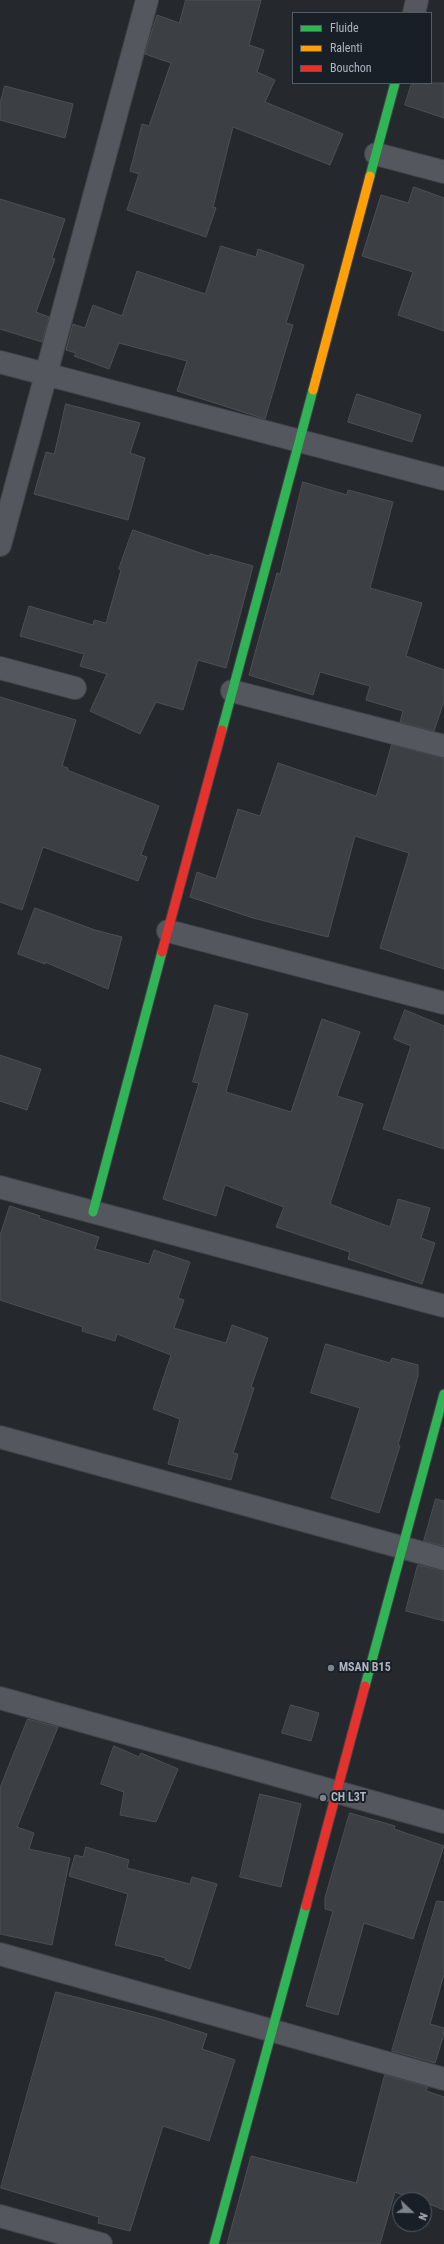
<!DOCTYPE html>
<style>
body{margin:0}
#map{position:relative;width:444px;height:2244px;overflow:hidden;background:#25292e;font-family:"Roboto Condensed",sans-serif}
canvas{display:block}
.legend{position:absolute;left:292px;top:12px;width:140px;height:72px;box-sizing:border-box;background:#191f27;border:1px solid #555b64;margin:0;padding:5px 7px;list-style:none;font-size:12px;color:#aeb5c0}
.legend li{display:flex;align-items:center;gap:8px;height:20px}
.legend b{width:20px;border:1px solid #555b64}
.north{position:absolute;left:392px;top:2192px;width:40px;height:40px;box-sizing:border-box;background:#191f27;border:1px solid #555b64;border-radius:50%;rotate:112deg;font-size:11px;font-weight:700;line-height:16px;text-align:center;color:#aeb5c0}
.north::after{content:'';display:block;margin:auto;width:14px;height:18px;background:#7e848d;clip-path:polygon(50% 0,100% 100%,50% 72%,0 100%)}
</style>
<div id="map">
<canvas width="444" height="2244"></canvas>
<ul class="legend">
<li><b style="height:5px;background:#30b455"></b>Fluide</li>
<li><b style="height:5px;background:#ff9f0a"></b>Ralenti</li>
<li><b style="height:5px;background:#e5322d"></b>Bouchon</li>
</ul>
<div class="north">N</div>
</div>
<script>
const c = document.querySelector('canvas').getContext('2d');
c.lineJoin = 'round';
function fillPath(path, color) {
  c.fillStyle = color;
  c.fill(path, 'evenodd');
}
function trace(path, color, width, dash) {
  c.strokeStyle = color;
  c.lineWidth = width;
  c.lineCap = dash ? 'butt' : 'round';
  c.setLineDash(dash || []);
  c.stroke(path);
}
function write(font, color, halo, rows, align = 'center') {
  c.font = font + ' "Roboto Condensed",sans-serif';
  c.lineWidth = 4;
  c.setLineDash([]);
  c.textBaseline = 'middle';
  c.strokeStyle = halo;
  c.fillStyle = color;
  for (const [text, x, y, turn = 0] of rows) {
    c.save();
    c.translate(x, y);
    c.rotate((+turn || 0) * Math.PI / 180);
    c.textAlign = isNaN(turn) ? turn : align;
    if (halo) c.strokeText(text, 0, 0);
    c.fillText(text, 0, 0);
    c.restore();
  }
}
const building = new Path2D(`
 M186 0H261L249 45 264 50 257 72 275 80 265 102 343 134 330 165 233 127 213 207 216 208 206 237 127 210 139 174 130 171 142 124 149 126 171 63 145 54 148 43 157 15 179 23Z
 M412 83H444V118L405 105Z
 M5 86 73 104 65 138 0 120V104Z
 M414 187 444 198V331L398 315 413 272 362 256 381 195 408 203Z
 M0 199 65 219 52 258 55 259 36 312 49 317 42 342 0 329Z
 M221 246 256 257 258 249 304 265 286 323 293 325 265 419 177 391 187 361 119 343 109 369 74 356 76 353 66 350 73 324 85 328 93 305 122 316 137 271 205 294Z
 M357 394 421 415 412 442 348 422Z
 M66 404 140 423 130 453 145 458 128 520 34 494 46 452 54 454Z
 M303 482 347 495 348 490 393 502 370 588 422 603 406 656 444 670V701L434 731 400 722 403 711 366 700 370 686 320 672 313 695 249 675 277 573 280 574Z
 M133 530 209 556 210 554 253 566 226 668 198 660 183 710 156 702 140 734 90 711 107 674 80 666 84 654 20 636 29 606 93 625 94 620 106 623 121 570 119 569Z
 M0 697 76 720 62 766 68 768 67 770 159 806 141 855 147 857 138 881 43 847 22 910 0 902Z
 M392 745 444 758V969L380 948 409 853 355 836 328 937 253 918 190 897 197 872 216 879 238 809 260 816 278 763 376 796Z
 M35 908 95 930 122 937 108 989 45 962V964L18 954Z
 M215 1005 248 1014 226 1092 291 1112 322 1019 360 1032 337 1096 363 1104 330 1204 390 1227 398 1199 430 1208 421 1238 435 1243 422 1284 348 1259 350 1252 276 1227 284 1207 225 1185 216 1216 163 1199 199 1083 193 1082Z
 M405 1010 444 1026V1149L383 1129 411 1046 394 1039Z
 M0 1055 41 1069 27 1110 0 1101Z
 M10 1206 40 1216 39 1218 99 1237 95 1249 149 1264 154 1250 190 1262 178 1298 184 1300 174 1328 226 1343 232 1325 268 1338 251 1387 254 1388 233 1453 238 1454 231 1480 168 1464 180 1419 153 1409 171 1355 117 1334 115 1341 82 1331 83 1327 0 1300V1236Z
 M326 1344 390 1363 392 1358 418 1365V1376L398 1445 400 1446 379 1513 331 1498 360 1408 311 1393Z
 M436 1499 444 1501V1546L424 1541Z
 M418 1565 444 1571V1621L406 1611Z
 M291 1705 319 1713 311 1741 282 1733Z
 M28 1719 58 1727 17 1827 34 1833 29 1849 70 1858 52 1945 0 1934V1788Z
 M114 1746 139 1757 141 1753 178 1769 156 1822 120 1815 124 1792 101 1784Z
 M260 1794 301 1804 281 1887 240 1877Z
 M350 1813 395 1826 394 1829 444 1846 413 1939 364 1923 338 2015 306 2006 333 1911 325 1909V1898Z
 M86 1847 129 1860 127 1868 190 1884 192 1877 217 1884 190 1969 165 1960 166 1958 115 1945 128 1894 69 1876 75 1855 83 1857Z
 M437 1901 444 1902V1974L430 2024 444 2028V2034L435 2063 392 2051Z
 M56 1992 157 2018 207 2034 202 2049 235 2060 209 2141 163 2126 130 2231 98 2223 99 2217 1 2188Z
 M385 2075 428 2087 426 2091 444 2097V2210L424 2202V2200H417L395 2192 380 2244H227L251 2156 356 2183Z`);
const street = new Path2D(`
 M414 13 417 0
 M376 154 444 172
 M0 362 444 479
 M0 545 147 0
 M0 668 75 688
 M232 691 444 746
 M168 931 444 1003
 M0 1187 444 1306
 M0 1437 444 1559
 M0 1698 444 1822
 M0 1954 444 2079
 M0 2216 101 2244`);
const fast = new Path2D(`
 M370 176 395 83
 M222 730 313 390
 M93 1212 162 952
 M365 1686 444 1394
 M214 2244 306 1906`);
const slow = new Path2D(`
 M313 390 370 176`);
const jam = new Path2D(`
 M162 952 222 730
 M306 1906 365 1686`);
const markers = [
 [331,1668,4,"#7e848d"],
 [323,1798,4,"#7e848d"]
];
const poiNames = [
 ["MSAN B15",339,1668],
 ["CH L3T",331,1798]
];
fillPath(building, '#3c3f43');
trace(building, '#4c5056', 1);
trace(street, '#404448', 24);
trace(fast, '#404448', 11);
trace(slow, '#404448', 11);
trace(jam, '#404448', 11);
trace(street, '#54575d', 22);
trace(fast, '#30b455', 9);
trace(slow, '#ff9f0a', 9);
trace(jam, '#e5322d', 9);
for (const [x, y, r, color] of markers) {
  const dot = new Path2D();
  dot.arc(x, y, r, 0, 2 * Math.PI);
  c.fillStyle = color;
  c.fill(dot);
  trace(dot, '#191f27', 1.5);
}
write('bold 12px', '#aeb5c0', '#191f27', poiNames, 'left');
</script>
